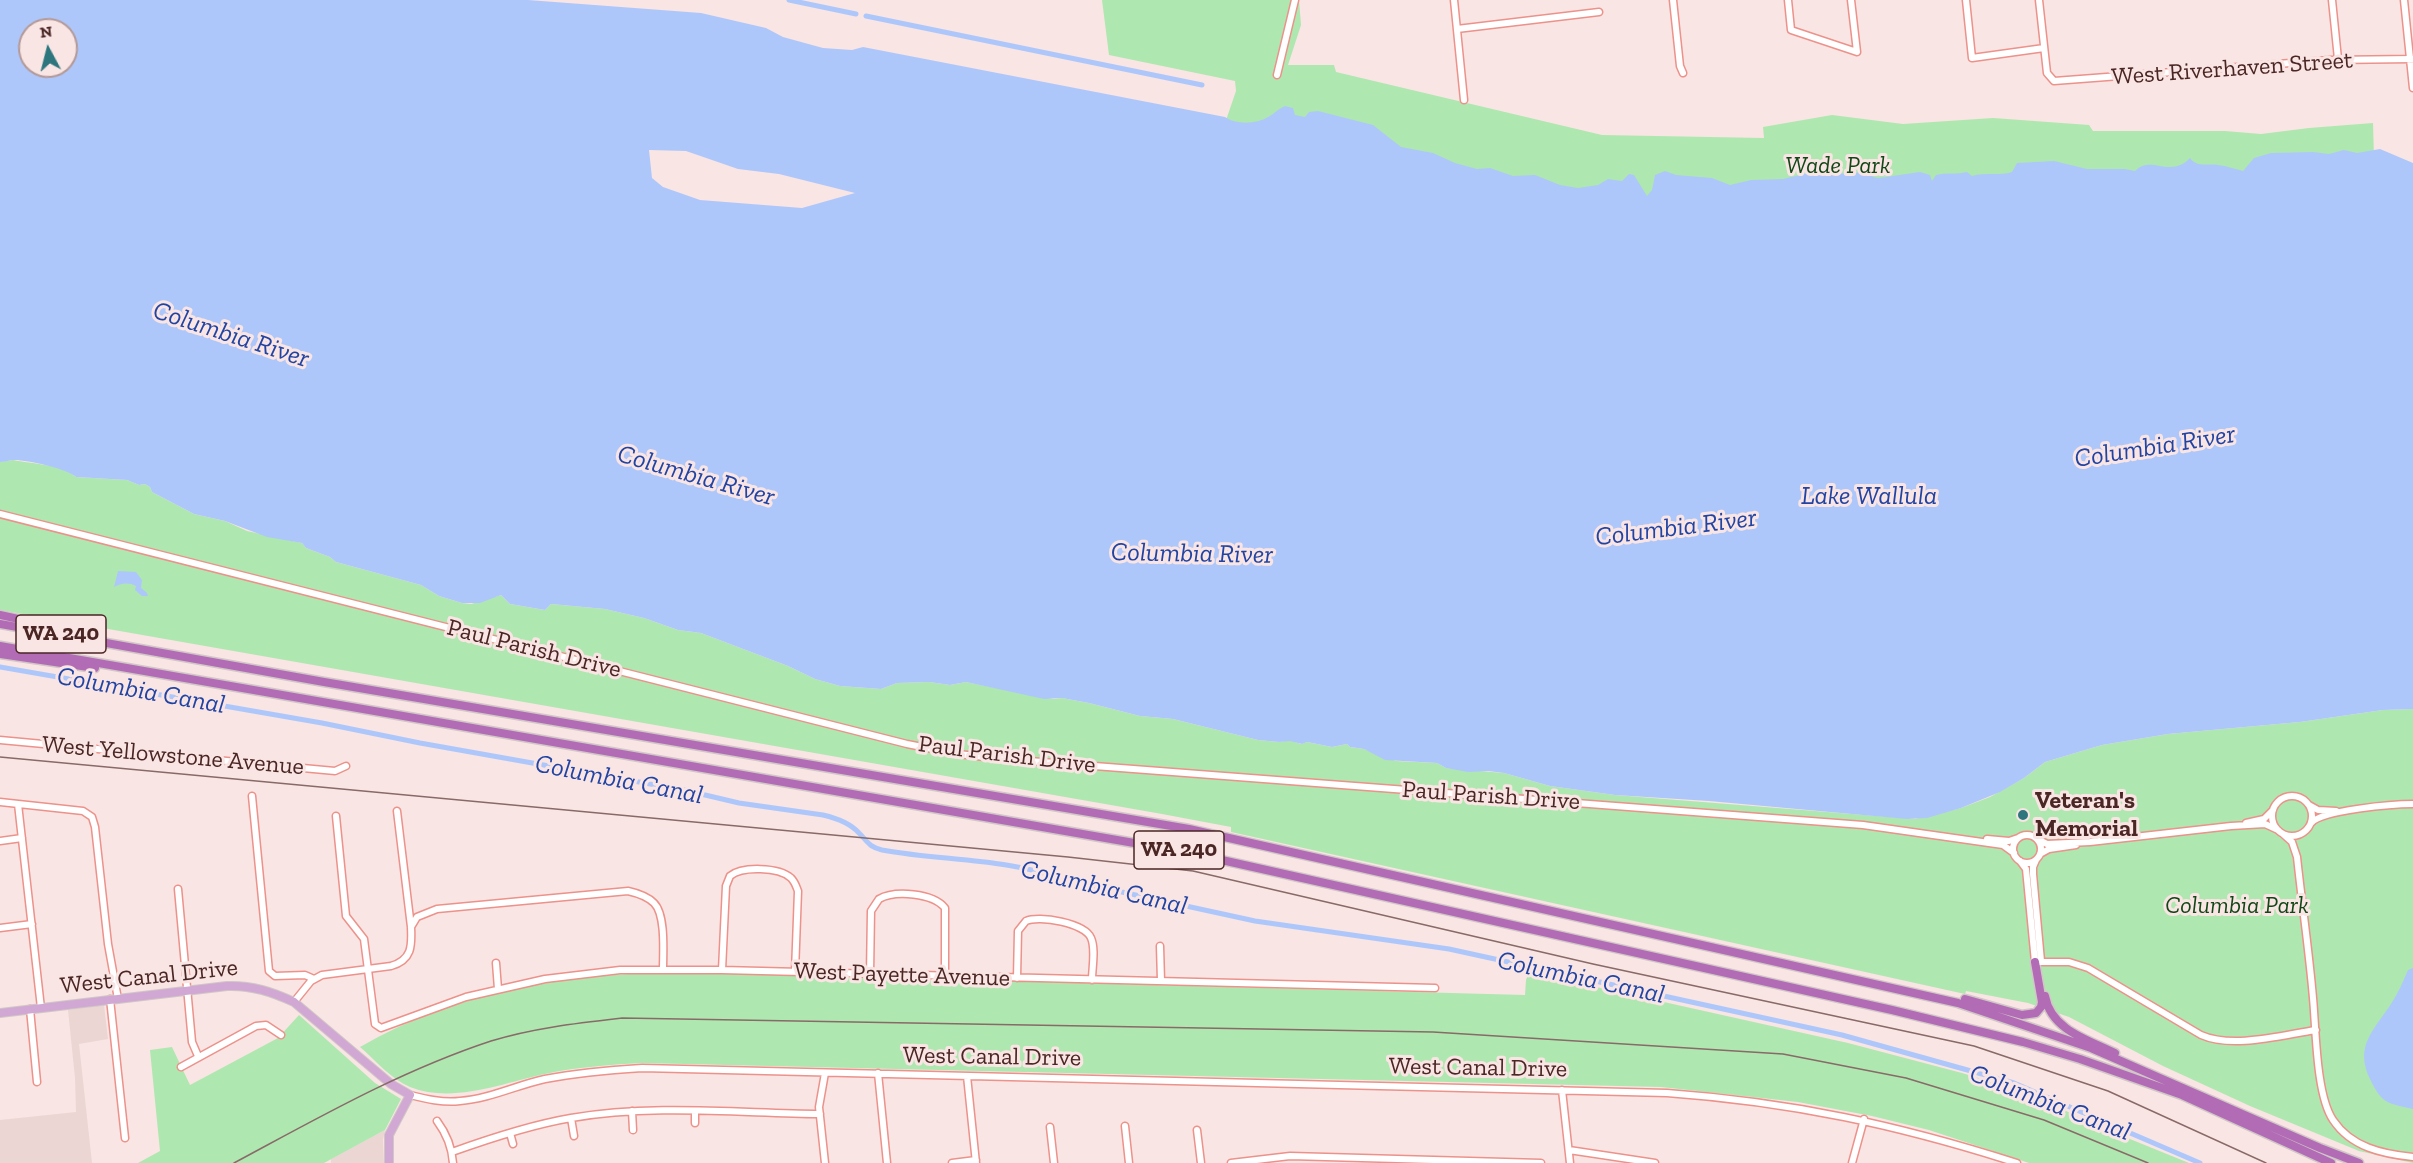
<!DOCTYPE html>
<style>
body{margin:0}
#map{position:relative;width:2413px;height:1163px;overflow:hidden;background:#f9e5e3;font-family:"Zilla Slab",serif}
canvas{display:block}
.north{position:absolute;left:18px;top:18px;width:60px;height:60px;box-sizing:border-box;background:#f9e5e3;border:2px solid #b39997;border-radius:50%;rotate:353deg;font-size:16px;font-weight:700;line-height:24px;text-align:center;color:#4a2624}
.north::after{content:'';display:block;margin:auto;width:21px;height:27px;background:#2d767e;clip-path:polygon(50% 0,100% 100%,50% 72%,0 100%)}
</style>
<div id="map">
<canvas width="2413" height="1163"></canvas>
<div class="north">N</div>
</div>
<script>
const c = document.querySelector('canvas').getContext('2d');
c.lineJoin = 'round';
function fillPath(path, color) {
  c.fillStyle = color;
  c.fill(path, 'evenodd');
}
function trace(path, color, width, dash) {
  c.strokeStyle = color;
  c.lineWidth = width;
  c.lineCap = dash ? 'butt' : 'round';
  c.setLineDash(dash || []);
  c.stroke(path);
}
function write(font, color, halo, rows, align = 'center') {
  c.font = font + ' "Zilla Slab",serif';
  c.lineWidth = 6;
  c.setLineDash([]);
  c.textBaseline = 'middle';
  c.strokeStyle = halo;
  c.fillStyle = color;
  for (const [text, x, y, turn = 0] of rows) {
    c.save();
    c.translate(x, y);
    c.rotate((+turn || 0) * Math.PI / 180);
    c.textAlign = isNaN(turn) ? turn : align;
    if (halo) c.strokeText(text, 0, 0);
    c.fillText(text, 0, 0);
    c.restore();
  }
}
const built = new Path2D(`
 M104 1005 108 1039 79 1044 92 1163H0V1120L76 1112 75 1078 68 1010Z
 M385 1130 383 1140 384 1163H331V1159Z`);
const green = new Path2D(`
 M1102 0H1299L1301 25 1288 65H1334L1336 72 1602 135 1764 138 1763 127 1832 115 1903 124 1993 118 2089 125 2093 131H2225L2261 134 2309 128 2373 123 2374 159 2354 167 1709 213 1223 129 1236 91 1235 81 1109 55Z
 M13 460C32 464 62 464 76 477L127 480 139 485 145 484 150 487 152 492 194 514 225 521 247 531 302 543 306 548 330 557 336 562 421 585 439 596 462 603 471 604 501 595 510 604 545 610 551 604 605 609 644 618 678 630 701 633 788 666 815 679 840 686 881 689 897 683 929 682 950 685 966 682 1053 699 1062 698 1089 703 1140 716 1173 719 1258 740 1279 742 1290 740 1301 744 1307 742 1332 747 1347 744 1350 747 1364 749 1396 761 1437 763 1446 768 1504 773 1550 786 1615 795 1915 819 1961 808 1990 797 2024 778 2045 762 2102 745 2168 734 2300 722 2383 710 2413 709V1163L2359 1151 2250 1106 2163 1066 2069 1017 2028 1003 1966 991 1965 994 1231 832V827L1162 814 0 610V462Z
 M673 972 1525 995 1526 980 1529 972 1848 1043 1962 1073 2031 1094 2093 1124 2189 1163H2029L1929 1130 1872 1116 1798 1102 1661 1087 641 1063C609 1065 577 1067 545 1074 502 1083 453 1104 410 1087 391 1079 375 1060 360 1047 457 991 563 975 673 972Z
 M299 1015 375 1083 401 1099 385 1130 324 1163H138L160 1151 150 1050 172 1047 190 1085 278 1038Z`);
const water = new Path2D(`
 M0 0H528L701 13 766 28 783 37 823 48 852 50 863 47 1225 117C1236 125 1257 124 1268 117 1274 114 1278 109 1285 106L1293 108 1295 115 1305 117 1309 112 1318 111 1373 125 1401 147 1433 153 1455 163 1477 169 1490 168 1513 176 1535 175 1560 185 1578 188 1598 185 1608 179 1622 181 1629 174 1634 175 1647 196 1652 190 1655 175 1665 171 1676 175 1712 178 1730 185 1751 180 1783 179 1817 171 1848 174 1868 171 1873 177 1879 178 1920 172 1930 175 1932 181 1936 175C1947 172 1956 175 1967 172L1972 176C1985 172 2000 176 2012 172L2017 163 2054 161 2087 169H2125L2135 171C2151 154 2170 179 2190 158 2197 168 2208 163 2218 165 2227 166 2235 169 2243 171L2254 158 2271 153 2313 152 2329 154 2344 150 2357 153 2380 149 2413 163V709L2383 710 2300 722 2168 734 2102 745 2045 762 2024 778 2000 792 1961 808 1927 818 1907 819 1709 801 1615 795 1550 786 1504 773 1488 771 1468 772 1446 768 1437 763 1385 760 1364 749 1350 747 1347 744 1332 747 1307 742 1302 744 1290 741 1279 742 1258 740 1173 719 1140 716 1089 703 1062 698 1044 699 966 682 950 685 929 682 897 683 881 689 840 686 815 679 788 666 701 633 678 630 644 618 605 609 551 604 545 610 510 604 501 595 480 603H462L439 596 421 585 336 562 330 557 306 548 302 543 267 537 225 521 194 514 152 492 150 487 145 484 139 485 127 480 76 477C68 469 27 460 15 460 10 460 5 462 0 462ZM30 30H66V66H30ZM649 150 686 151 738 169 779 174 855 193 802 208 700 200 663 187 652 178Z
 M118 571 136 572 142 580 141 588 147 593 148 596H142L135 590 136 586C129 582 121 583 114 587Z
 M2413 968V1109C2387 1103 2382 1104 2370 1079 2354 1046 2374 1030 2391 1004 2398 993 2403 982 2408 970Z`);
const canal = new Path2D(`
 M789 0 856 14
 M866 16 1202 85
 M0 667 322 723 420 743 684 790 739 803 823 815C836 818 850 823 859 833 868 842 869 847 882 850 942 861 1005 858 1062 879L1255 921 1449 949 1842 1035 2014 1083 2200 1163`);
const minor = new Path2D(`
 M1454 0 1464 100
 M1673 0 1680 66 1683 73
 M1788 0 1791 30 1857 52 1851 0
 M1966 0 1972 58 2044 48
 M2039 0 2047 73 2054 81 2330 60 2413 59
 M2332 0 2338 59
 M2404 0 2413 88
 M1457 29 1599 12
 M1277 75 1295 0
 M0 514 907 744 958 754 1003 759 1863 825 2003 845 2014 853
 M0 740 335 771 346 766
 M252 796 269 971 275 976 305 975 314 979
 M2272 816a20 20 0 1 1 40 0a20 20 0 1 1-40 0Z
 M0 802 83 811 92 817 95 827 108 944 118 999
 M18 804 41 1008
 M2309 805 2318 810 2336 811
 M336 816 346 916 364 939 375 1024 381 1028 466 997 545 979 620 970H722L1435 988
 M2246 823 2264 819 2273 810
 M2311 823C2322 810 2394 804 2413 804
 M2283 834 2292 842 2297 857C2302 904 2309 951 2313 998 2316 1029 2316 1095 2333 1120 2351 1147 2382 1154 2413 1157
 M2013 849a14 14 0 1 1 28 0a14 14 0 1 1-28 0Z
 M1987 839 2009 841 2018 838
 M2037 839 2047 844 2090 842 2231 826 2265 824 2278 830
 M0 841 22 838
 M2040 854 2049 849 2076 845
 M2036 860 2033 867V874L2041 961
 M2020 861 2026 869 2035 962H2069L2088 968 2201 1035C2233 1049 2282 1035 2316 1030
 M178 889 192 1042 198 1056
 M411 927 417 917 437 909 628 891C637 893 647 896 654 903 666 915 663 953 663 969
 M0 928 32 924
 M1160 946 1161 981
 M496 963 498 989
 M722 970 726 886 730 876C742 866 779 867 791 878 795 882 796 886 798 891L795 972
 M870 974 871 911 879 899C895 890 933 893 945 908V977
 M1017 978 1018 931 1026 921C1039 915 1085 923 1091 938 1096 949 1092 968 1092 980
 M110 999 125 1138
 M294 1002 311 981 322 975 391 966C412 960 412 946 411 927L397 811
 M30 1009 37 1082
 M181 1067 256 1026 266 1025 281 1035
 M878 1073 887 1163
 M967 1076 976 1163
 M1562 1090 1570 1163
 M410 1095C426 1099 443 1103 460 1101 489 1099 517 1085 545 1079 577 1073 610 1070 642 1068L1667 1093C1792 1102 1898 1125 2017 1163
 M632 1111 633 1130
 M571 1118 574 1136
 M437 1121C446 1133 452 1148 453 1163
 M695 1123V1112
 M1125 1126 1129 1163
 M1050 1127 1054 1163
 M1197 1130 1201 1163
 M510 1133 513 1144
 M1569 1150 1655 1163
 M452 1152C491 1138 530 1125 571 1118 653 1104 737 1113 820 1114
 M825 1163 819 1107 825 1073
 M952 1163 976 1160
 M1231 1163 1290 1156 1541 1163
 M1852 1163 1864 1119`);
const major = new Path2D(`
 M0 1013 227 986C252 985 272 992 294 1002L391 1084 410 1095 389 1135V1163`);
const highway = new Path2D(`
 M0 615 73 631
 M0 624 324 682 1189 829 1958 1003 2091 1048 2320 1148 2359 1163
 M0 646 1186 852 1892 1010 2023 1042 2080 1059 2182 1095 2331 1163
 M0 654 95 668
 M2045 996C2051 1030 2088 1040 2115 1053
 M1965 999 2022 1015 2036 1013 2041 1007 2042 1002 2035 962`);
const rail = new Path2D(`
 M0 757 1068 857 1193 871 1593 964 1974 1046 2108 1091 2266 1163
 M234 1163C318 1118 400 1071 491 1041 533 1028 578 1023 622 1018L1433 1032 1783 1054 1906 1078 2044 1120 2148 1163`);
const markers = [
 [2023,815,6,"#2d767e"]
];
const shields = [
 [61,634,90],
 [1179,850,90]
];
const shieldNames = [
 ["WA 240",61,634],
 ["WA 240",1179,850]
];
const streetNames = [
 ["West Riverhaven Street",2232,69,-4],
 ["Paul Parish Drive",534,649,14],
 ["Paul Parish Drive",1007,755,7],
 ["West Yellowstone Avenue",173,756,5],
 ["Paul Parish Drive",1491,796,4],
 ["West Payette Avenue",902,975,2],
 ["West Canal Drive",149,977,-6],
 ["West Canal Drive",992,1057,1],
 ["West Canal Drive",1478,1068,1]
];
const parkNames = [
 ["Wade Park",1838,166],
 ["Columbia Park",2237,906]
];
const poiNames = [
 ["Veteran's",2035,801],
 ["Memorial",2035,829]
];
const waterNames = [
 ["Columbia River",231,335,18],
 ["Columbia River",2155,447,-9],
 ["Columbia River",696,476,16],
 ["Lake Wallula",1869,497],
 ["Columbia River",1676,528,-7],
 ["Columbia River",1192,554,1],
 ["Columbia Canal",141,691,10],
 ["Columbia Canal",619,780,11],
 ["Columbia Canal",1104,888,13],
 ["Columbia Canal",1581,978,12],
 ["Columbia Canal",2050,1103,21]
];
fillPath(built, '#ecd6d4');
fillPath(green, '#afe7b0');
fillPath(water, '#aec7fb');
trace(canal, '#aec7fb', 5);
trace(minor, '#ec928b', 9);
trace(major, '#d0c7c6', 10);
trace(highway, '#d0c7c6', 11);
trace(minor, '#fff', 6);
trace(major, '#d1a7d3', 8);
trace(highway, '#b26cb6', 8);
trace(rail, '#886a68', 1.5);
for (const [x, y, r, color] of markers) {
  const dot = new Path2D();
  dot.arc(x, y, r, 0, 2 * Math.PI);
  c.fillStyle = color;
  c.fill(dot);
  trace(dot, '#f9e5e3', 2);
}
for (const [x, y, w] of shields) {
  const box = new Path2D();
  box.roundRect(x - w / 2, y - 19, w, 38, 4.5);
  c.fillStyle = '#f9e5e3';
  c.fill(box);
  trace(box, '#4a2624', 1.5);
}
write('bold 22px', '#4a2624', null, shieldNames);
write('24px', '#4a2624', '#f9e5e3', streetNames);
write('italic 24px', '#114717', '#f9e5e3', parkNames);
write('bold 24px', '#4a2624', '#f9e5e3', poiNames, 'left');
write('italic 26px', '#2144a4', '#f9e5e3', waterNames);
</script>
